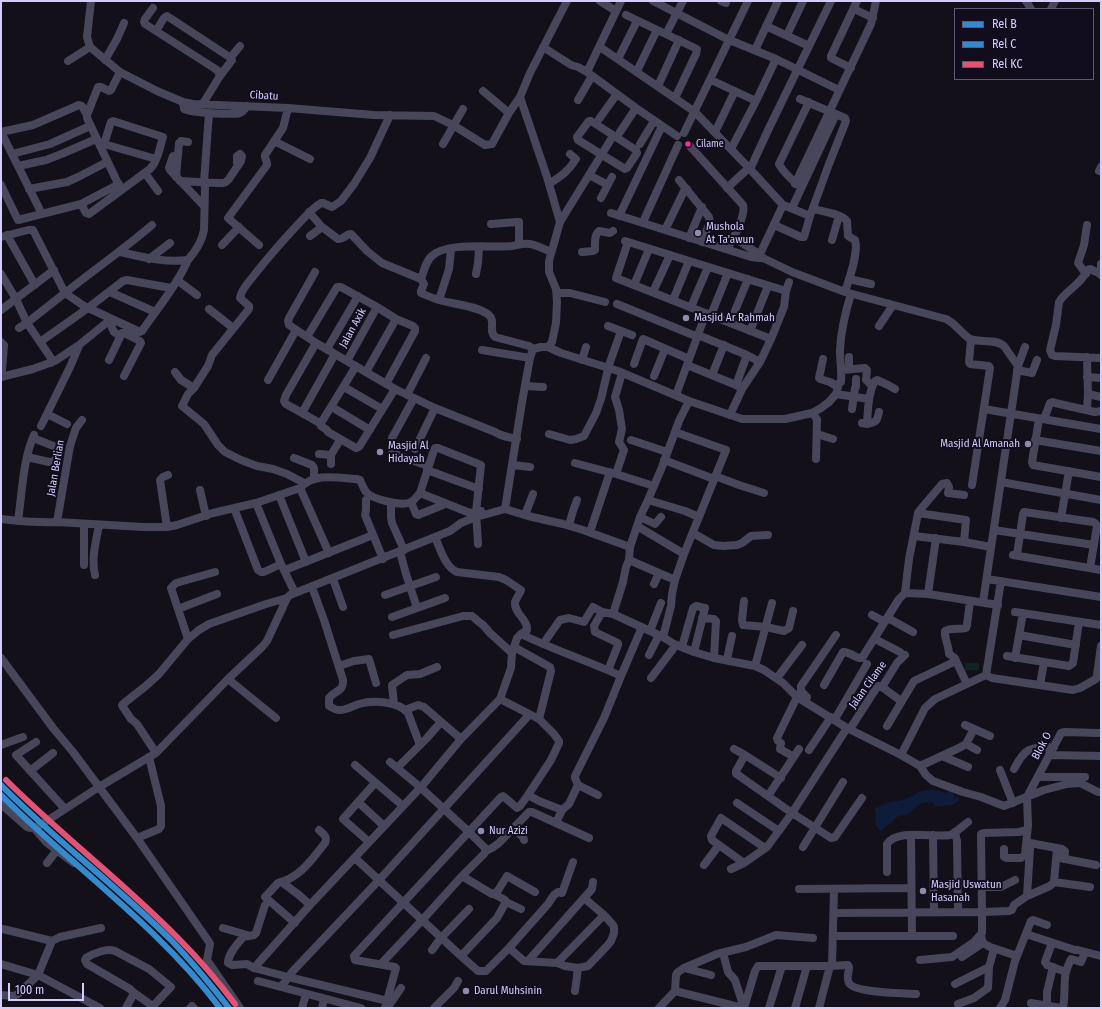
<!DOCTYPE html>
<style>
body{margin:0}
#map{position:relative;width:1102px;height:1009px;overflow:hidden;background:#13101a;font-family:"Fira Sans Condensed",sans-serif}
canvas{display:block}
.frame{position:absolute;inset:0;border:2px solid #d4ccfc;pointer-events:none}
.legend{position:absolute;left:954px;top:8px;width:140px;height:72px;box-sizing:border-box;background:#110d1d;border:1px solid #5f5976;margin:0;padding:5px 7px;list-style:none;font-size:12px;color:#d4ccfc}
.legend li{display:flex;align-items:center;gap:8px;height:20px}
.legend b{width:20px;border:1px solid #5f5976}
.scale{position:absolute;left:8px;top:983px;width:76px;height:18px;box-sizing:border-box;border:2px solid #d4ccfc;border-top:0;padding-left:5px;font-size:12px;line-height:14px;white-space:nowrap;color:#d4ccfc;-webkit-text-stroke:3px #110d1d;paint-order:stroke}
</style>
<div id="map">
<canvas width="1102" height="1009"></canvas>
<div class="frame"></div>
<ul class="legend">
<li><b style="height:5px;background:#3589cd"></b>Rel B</li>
<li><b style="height:5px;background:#3589cd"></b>Rel C</li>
<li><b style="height:5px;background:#df5375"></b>Rel KC</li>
</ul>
<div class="scale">100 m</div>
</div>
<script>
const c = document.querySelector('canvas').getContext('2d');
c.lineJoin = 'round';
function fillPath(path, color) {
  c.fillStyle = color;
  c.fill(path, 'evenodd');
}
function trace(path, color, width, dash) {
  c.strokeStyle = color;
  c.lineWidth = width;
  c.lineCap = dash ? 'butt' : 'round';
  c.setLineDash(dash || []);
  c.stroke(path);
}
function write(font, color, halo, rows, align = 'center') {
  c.font = font + ' "Fira Sans Condensed",sans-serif';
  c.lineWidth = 4;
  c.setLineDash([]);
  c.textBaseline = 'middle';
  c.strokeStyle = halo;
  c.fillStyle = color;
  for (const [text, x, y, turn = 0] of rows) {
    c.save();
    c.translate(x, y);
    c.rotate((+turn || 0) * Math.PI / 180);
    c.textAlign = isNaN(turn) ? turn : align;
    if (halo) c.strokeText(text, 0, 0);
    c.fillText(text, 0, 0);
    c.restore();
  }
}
const green = new Path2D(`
 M965 663H979V670H965Z`);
const water = new Path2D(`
 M930 789 947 793 948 790 953 792 954 798H959V801L952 805H944L941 806H934V803C918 801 920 806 909 813 906 815 901 815 897 817 895 818 893 821 891 823 887 826 884 828 880 831L876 826 875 819 876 816 874 809 889 802 903 800 918 793V792L928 790Z`);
const minor = new Path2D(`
 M91 1 87 37 90 47 120 72 157 91 183 102 193 104 288 108 374 115 434 116 453 125 485 145 492 144 509 113 520 97 530 73 567 1
 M600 1 616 11
 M653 1 727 39 776 59 839 90
 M721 1 726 3
 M1026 1 1031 9
 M153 8 145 19 144 22 145 24 214 68 218 71 220 76
 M854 9 873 18
 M1051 9 1055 1
 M626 15 697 49 696 54 675 98
 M766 26 809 46
 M156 31 164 18 167 16 228 56 231 57
 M666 34 683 1
 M787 35 803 1
 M543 47 571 65 578 67 587 72 636 108 677 136
 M600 47 695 112 749 168 783 205 810 216
 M755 50 778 1
 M618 59 637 21
 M105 60 117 39 124 23
 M68 61 90 47
 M851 68 831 58V56L857 1
 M637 71 657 30
 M587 72 621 1
 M711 80 756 101
 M658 86 679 40
 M483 91 509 113
 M520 97 547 177 560 222
 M578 100 592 76
 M183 102 184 109C190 113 232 115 240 113 243 112 245 109 247 106
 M202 105 220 76 232 60 231 57 240 46
 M87 115 98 87H101L109 91 111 90 120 72
 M599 119 617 94
 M589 121H591L636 150 637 153 627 168 625 169 578 140 577 137Z
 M1 132 33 125 79 105 82 106 87 115V118L121 190
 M1 132 42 214
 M620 132 636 108
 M715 132 735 91
 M684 133 748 1
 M274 141 310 159
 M104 144 156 159
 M443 144 463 109
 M640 144 654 121
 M688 144 743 205C746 215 733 240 727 249
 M731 149 756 101 776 59
 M12 154 50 144 90 126
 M178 156H173L169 168 170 170 204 206
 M18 166 46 160 64 153 96 139
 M1099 171 1101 167
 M145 173 158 191
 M589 175 608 185
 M176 177 179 143 181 141 188 142
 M679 180 709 217 710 222 702 242
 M180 181 217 183H223L226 182 229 179 241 161 242 156 240 154 237 156V163L238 165
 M549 184C561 176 568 172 576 159L570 154
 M795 184 871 24 876 1
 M1 185 18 220 81 204 119 184
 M799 185C793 182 782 170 779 164L809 102
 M727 188 752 165 770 126 831 1
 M29 189 67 182 78 177 107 162
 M601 198 612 177
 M81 204 86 213 89 214 150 169 154 164 158 155 163 137 113 121 111 122 104 144 100 146
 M792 208 836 114
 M813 209C822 211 841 214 847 221L848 236 855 240C859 253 849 279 845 292
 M309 212 322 227 338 239C343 240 346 234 351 234L367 251 382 263 421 279
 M611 213 751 257 759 258H763
 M619 216 662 126
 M643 222 678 145
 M491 224 517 222H519V244
 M774 225 801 237H804L810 216 829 164 846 121 845 118 800 99
 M665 230 684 191 687 189
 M7 235 35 285
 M310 236 322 227
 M735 236C742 246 755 249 763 258L792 272 845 292 946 319C955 323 962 334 970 339 979 343 995 338 1004 346L1018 366 983 602
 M1 237 28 230H33L65 293 84 306 140 332 142 331C157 309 177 285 188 260
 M689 238 702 207
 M832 240 839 216
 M625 241 786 291
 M628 242 616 278 771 339
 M222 245 239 227
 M259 245 228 218 267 165C268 161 264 159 265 155L283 128 288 108
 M120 252C143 257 164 263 188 260 195 252 202 241 204 230L205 188 204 182 209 113
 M582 252 593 251 595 250C595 243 594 235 599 231L610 233 613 231
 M760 254 783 205
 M149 259 170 243
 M1101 264V275
 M315 272 289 318 288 321 289 325 316 343 395 389 435 408 495 432C503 437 508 437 517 439
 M1 274 16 299 27 323 49 355 52 360 51 363
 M476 274 478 263 479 247
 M1086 274 1078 263 1084 245 1087 225
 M849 279 871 284
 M177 280 197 295
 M634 285 649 249
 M110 292 155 312
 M653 292 670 255
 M557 293H570L605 302
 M439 300 449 269 451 249
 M673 300 689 261
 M617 304 698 337
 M691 307 708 267
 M209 309 233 328
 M1 310 54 270
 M711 315 728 273
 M109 321 114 332 120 336
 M730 323 748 279
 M608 326 632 335
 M879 326 893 305
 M19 328C35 318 49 305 65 293 94 270 124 249 152 225
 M750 331 768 286
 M698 335 747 355 760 362
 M307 337 337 287H341L377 307 396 319 413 326 415 328V331L386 384
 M971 339 969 362 970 364 989 366 990 368 972 485
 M1 342 4 345 2 371
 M40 342 88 308 123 281 127 280 171 288
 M316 343 286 395 284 401 286 404 318 422 321 423 356 366
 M548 347 552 342 556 323 557 302 556 289 549 272V261L560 222 613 136
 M327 349 358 296
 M533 349 529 346 495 337C488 331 496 321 489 315 479 306 452 304 439 300 433 298 427 296 421 293V291L424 284 421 279C424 271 426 260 433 255 448 242 492 248 512 246 518 245 524 243 530 244 537 245 544 249 551 252
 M482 350 530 358
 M1087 357 1088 394 1087 410
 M1100 358 1055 356 1052 355 1050 350 1056 325 1059 302C1066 290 1082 284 1087 270L1090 269 1101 274
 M823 359 819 378 820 379 830 382 838 387
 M109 360 122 333H124L140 341 141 343 124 376
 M582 360 586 347
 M347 361 377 307
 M634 364 643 339 689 359
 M687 365 736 385 742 389
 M1018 366 1025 347
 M849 369V357
 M842 370 865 368 867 370 866 380 872 386
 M1017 370 1032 373 1037 360
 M175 372 181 380 194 388
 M366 372 396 319
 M712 375 724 345
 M654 376 665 349
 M1 377 33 369 55 361 79 345 111 319
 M1087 377 1101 378
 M268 380 296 330
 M736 385 747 355
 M525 386 543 387
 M344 387 382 409
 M836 394 869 399
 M1088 394 1101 397
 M407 395 426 358
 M676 395 706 313
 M332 407 370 430
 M852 409 855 388 856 387V379
 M984 409 1101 429
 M302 413 335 354
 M812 413 817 419 816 459
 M47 414 67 424
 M730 415 742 389 760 362 771 339 784 307 786 291 789 282
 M1039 419 1032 462 1033 465 1101 477
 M1044 419 1050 403 1053 402 1055 403 1095 412 1101 411
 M320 423 321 426 327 430 328 432 356 448 359 447 395 389
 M862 423 867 424C868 410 868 393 875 381L877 380 888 385 895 389
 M867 424C877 422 877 421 879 412
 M41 426 70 367 79 346
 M549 434 570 440 576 439 584 436 596 413 601 399 609 365 621 331
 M817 434 833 439
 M392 438 414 398
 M631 440 667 452
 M1035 440 1101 451
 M415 449 435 408
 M392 453 428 466
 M319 454 331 455
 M27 457 49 462H55L57 451 56 447 33 438
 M294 458 312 465 314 468V479
 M664 460 714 479
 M575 463 616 474 654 486
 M331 464V455L340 440
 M513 465 530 467
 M427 470 479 489
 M616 474 624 450 619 442 622 429 619 410 615 397 622 373
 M715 476 739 485 764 493
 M1001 482 1101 500
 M304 483 287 474 273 469 257 466 241 460 225 452 218 445 204 424 182 406 188 394 194 388 208 366 212 355 249 309V306L240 298C241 289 250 281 255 274 270 255 286 237 302 220 308 214 314 207 321 203H323L332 207 341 201 354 184 370 158 390 115
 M300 488 329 553
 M200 490 206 516
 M420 493 470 513 481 511
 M279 495 306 562
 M366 500V510L365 515 383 559
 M648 500 685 511 699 517
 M391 502V517L392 523 404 550
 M411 502 416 514 418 515 443 505 445 503
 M256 503 281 564 295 593
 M234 508 258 570 261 572H264L281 564
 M505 509 522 402 530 358 533 349 541 347H548L561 353 618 371 689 401 742 419H785L812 413 821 408 829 402 836 394 839 383 841 382C842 371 840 361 840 350 841 330 845 313 851 294
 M918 513 966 520 964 542
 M525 515 533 494
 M640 517 655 524 661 517
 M1061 518 1069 471
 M1 519C19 521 38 523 57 522L143 527H167L177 525 213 513 256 503 300 488C314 472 338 478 356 479L360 480C362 484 363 488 366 492 372 499 402 507 411 502 415 500 417 496 420 493L434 450 435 448H438L481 465 476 512 478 544
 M18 521C22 494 23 459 34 435
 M57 522 70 446 76 428 82 420
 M84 524V565
 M569 525 573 511 577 500
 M637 526 684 554
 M167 527 160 480 163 477 168 475
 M994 530 1094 545
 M590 532 610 472
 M693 533 714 545 723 546 737 545 742 543 751 536 768 535
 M914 536 964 542 991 547
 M435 537C440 548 445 567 457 572L499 577 506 580 521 590C520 594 516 598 515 602 514 614 528 619 527 630L521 634 517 638 512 653 511 668 500 699
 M400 552 406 574 417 608
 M1013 555 1101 570
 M1017 555 1023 514 1024 512 1093 522 1095 523 1097 526 1090 568
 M629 560 675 580
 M285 570 373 535
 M95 575C91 558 96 542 99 525
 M333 579 343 607
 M987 579 1101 597
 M654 584 659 573
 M312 587 324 620 343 680C344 692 335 690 329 698V706C332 707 335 710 338 710 346 711 352 706 359 704 373 700 398 701 408 713L420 745
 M905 593 909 559 918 513 920 510 942 484 947 483 949 487 948 493 964 495
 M928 594 936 538
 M385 595 436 577
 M744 601 742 620 743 625 766 627 784 631 789 628 793 611
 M178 609 217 594
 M602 612 594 626 595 632 618 643V645L609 668
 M1015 612 1101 625
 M613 614 623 582 626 567 629 560 630 547 640 517 648 500 662 467 679 421 689 401
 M872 615 885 622
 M392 617 445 598
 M702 618 714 619 716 621 714 658
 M888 618 913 632
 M650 631 661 603
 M521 634C554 650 588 661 621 676
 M393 635 463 616H472L479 622 483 625 490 633 512 653
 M1019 635 1076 645
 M663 637 671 606 672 594 675 580 684 554 726 450 675 432
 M188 639 171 588 176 583 215 572
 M875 639 900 652
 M543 644 560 620 569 618 584 622 593 607 602 612 613 614 663 637 674 644 694 652 714 658 755 666 764 670 783 683 797 697 847 728 901 755 920 766 926 775 933 781 963 792 981 797 1004 806 1044 790 1067 784 1080 783 1098 792H1101
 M514 647 550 667 551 671 539 719
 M682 647 693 608 696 606 705 608 694 652
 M649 655 659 635
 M1007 656 1069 666 1073 663 1079 622
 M1 658 53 728 73 752 137 838 209 942 210 944 207 960 209 963 240 1008
 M1015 658 1023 613
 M727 659 732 636
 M339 666 354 661 369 659 376 683
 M755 666 772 603
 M986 675 992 678 1073 690 1080 688 1096 679 1097 675 1101 646
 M986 675 1001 581
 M651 678 676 645
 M777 678 802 645
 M228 679 276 718
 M967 684 956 661 955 658 949 654C949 646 944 638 945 631 951 627 959 630 966 628L967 625 970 601
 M824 685 843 652C850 651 855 659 862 658L899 599 905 593 928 594 998 605
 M1040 685 1044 662
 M882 687 901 701
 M805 702 807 697 801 691V686L836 635
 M394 704 392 685 407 675 420 674 437 667
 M405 710 418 705 424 707 461 739
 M835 719 867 664
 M965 725 990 736
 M887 726 914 681 956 661
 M850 729 875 690 878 686 882 687 897 663 905 655
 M36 742 16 755 65 809
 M966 744 977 750
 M1 745 23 737
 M734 749 745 755 736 771V774L738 775 792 813 831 838 835 837 862 798
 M809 750 831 717
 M156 753 137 724 131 719 123 707 122 705 123 704 147 685 159 674 188 639 199 630 209 624 266 604 287 598
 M745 755 781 778
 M901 755 925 708 935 699 986 675
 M1049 755 1101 756
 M942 756 968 767
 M794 757 780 749 781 743 778 741 777 738 797 697
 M355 765 403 806
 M920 766 959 748 966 744 974 729
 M397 768 426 739 441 722
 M1014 769C1026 746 1030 748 1054 747
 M1000 770 1013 803
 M30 771 53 753
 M1038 777H1085
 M578 785 598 795
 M768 796 799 749
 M358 802 384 826
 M737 803 779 831
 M1 804 27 827C32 829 34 828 39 826L99 787 156 753 228 679 262 647 267 641 287 598 290 595 450 531 461 523 476 517 505 509 528 516 563 524 583 530 630 547
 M556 823 562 810 569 804 578 785 575 778V776L604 718 621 676 642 627
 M34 828 46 842 74 863
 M513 828 523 837 524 840
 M955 832 957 841 958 912
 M911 835 912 936
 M933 835 934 912
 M137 838 159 829 161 826V806L149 757
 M369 842 343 819 375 783
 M1030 843 1062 849 1065 851 1064 859
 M803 847 843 782
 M1004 849V857L1007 858H1021L1025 855 1028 825 1027 797 1061 733 1065 732 1098 733
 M486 851 492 848 499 843 529 812H532L589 838
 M355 858 461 956 478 971H486L509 948 548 904 554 895 558 892 562 893 573 862
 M1060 858 1096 865
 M47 863 54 854 58 850
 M744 863 712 840 711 836 721 818 765 848
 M704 865 719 845
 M731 869 744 863 767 847 792 813 847 728
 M887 872V844C897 828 934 838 950 835 956 833 962 826 968 822
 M462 876 492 894 497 892 507 876 535 892
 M1054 882 1090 887
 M283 883 299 895 310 905
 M982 887H1001L1015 880
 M799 889 911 888
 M1027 896 1030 848
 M506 902 521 909
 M265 905 256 933 254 935 243 937C238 944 228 953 228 963L232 965 247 964 254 968 288 977 388 1001
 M834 913 982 912 1009 911 1012 910 1014 905 1027 896 1050 886 1054 882 1057 848
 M295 923 265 897 278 883C300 878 312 859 325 843 328 836 323 834 319 830
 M223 928 247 935
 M1026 934 1075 950H1078L1101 956
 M833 936H953
 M981 936 983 943 990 947 1017 956
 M52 941 60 937 101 928
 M1052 943 1045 962 1047 965 1066 972
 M509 948 524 961 557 963 565 966 578 968 588 966 607 946 611 941 614 933V927L613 925 604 915 584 898
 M432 950 441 938 469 909
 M723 953 728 972 735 980 744 1008
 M461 956 497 918 506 902 505 900 494 894
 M962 957 983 943
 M920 960 952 957 974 942 982 933V912L981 834 983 833 1019 832 1027 830
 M528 961 592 889 593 882
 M557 963 604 915
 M1 964 38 975 100 1008
 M381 964 425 917 462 876 484 854 486 849 469 832 420 787 390 762
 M832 966 834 889
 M254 968 310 905 422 786 461 739 500 699 539 719 554 734 559 741V743L551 760 528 795
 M684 968 711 975
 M258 981 281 987
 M955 984 989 967
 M575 991 578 968
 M675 991 743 1008
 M1 995 14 996 18 994 38 975 52 941 3 929
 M1031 1003 1061 1008
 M958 1004 974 998 988 988 989 967 994 949
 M387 1005 390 1004 401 988
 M1047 1005V992L1053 967
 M126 1008 133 995V992L130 989 87 964 85 960 86 958C94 953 107 948 115 951L149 969 171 987 153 1006 151 1005 133 992
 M190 1008 192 1006 194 1008
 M302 1008 306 994
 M322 1008 324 999
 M361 1008 281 987 293 971 380 879 529 715
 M385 1008 396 968 395 967 355 960 354 956 501 797 503 796 517 808 520 806 528 795 539 801 562 810
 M434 1008 454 988 458 981
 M659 1008 675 991 676 975 678 972 684 968 717 954 746 947 776 935 813 938
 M744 1008 755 971 758 966H830L848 965 849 967C849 972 846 979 849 983 854 993 904 993 916 994
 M769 1008 782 966
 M795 1008 807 966
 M819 1008 830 966
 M1000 1008 1005 1000 1015 961 1031 921 1033 920 1047 925
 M1063 1008C1065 998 1064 989 1065 978 1065 972 1068 966 1071 959L1081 962 1085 952`);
const rail1 = new Path2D(`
 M1 785C55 840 117 886 172 941 192 962 211 985 229 1008`);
const rail2 = new Path2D(`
 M1 795C74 868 157 925 220 1008`);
const rail3 = new Path2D(`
 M6 780C61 835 123 882 177 937 198 958 217 980 235 1004`);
const markers = [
 [688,144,3.5,"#ef339a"],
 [698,233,4,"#908aad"],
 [686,318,4,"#908aad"],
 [1028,444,4,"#908aad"],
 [380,452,4,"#908aad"],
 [481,831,4,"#908aad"],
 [923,891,4,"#908aad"],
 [466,991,4,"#908aad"]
];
const busNames = [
 ["Cilame",696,144]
];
const streetNames = [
 ["Cibatu",264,96,3],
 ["Jalan Axik",353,328,-61],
 ["Jalan Berlian",56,468,-80],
 ["Jalan Cilame",868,685,-54],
 ["Blok O",1042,746,-62]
];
const poiNames = [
 ["Mushola",706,227],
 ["At Ta'awun",706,240],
 ["Masjid Ar Rahmah",694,318],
 ["Masjid Al Amanah",1020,444,"right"],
 ["Masjid Al",388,446],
 ["Hidayah",388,459],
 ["Nur Azizi",489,831],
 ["Masjid Uswatun",931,885],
 ["Hasanah",931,898],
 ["Darul Muhsinin",474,991]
];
fillPath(green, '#102425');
fillPath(water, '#0e1b39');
trace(minor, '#48465a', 8);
trace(rail1, '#3589cd', 6);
trace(rail2, '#3589cd', 6);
trace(rail3, '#df5375', 6);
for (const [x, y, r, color] of markers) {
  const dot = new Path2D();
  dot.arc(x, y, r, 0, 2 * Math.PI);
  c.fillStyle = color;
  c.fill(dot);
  trace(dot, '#110d1d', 1.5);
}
write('10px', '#d4ccfc', '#110d1d', busNames, 'left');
write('11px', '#d4ccfc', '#110d1d', streetNames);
write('11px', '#d4ccfc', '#110d1d', poiNames, 'left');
</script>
